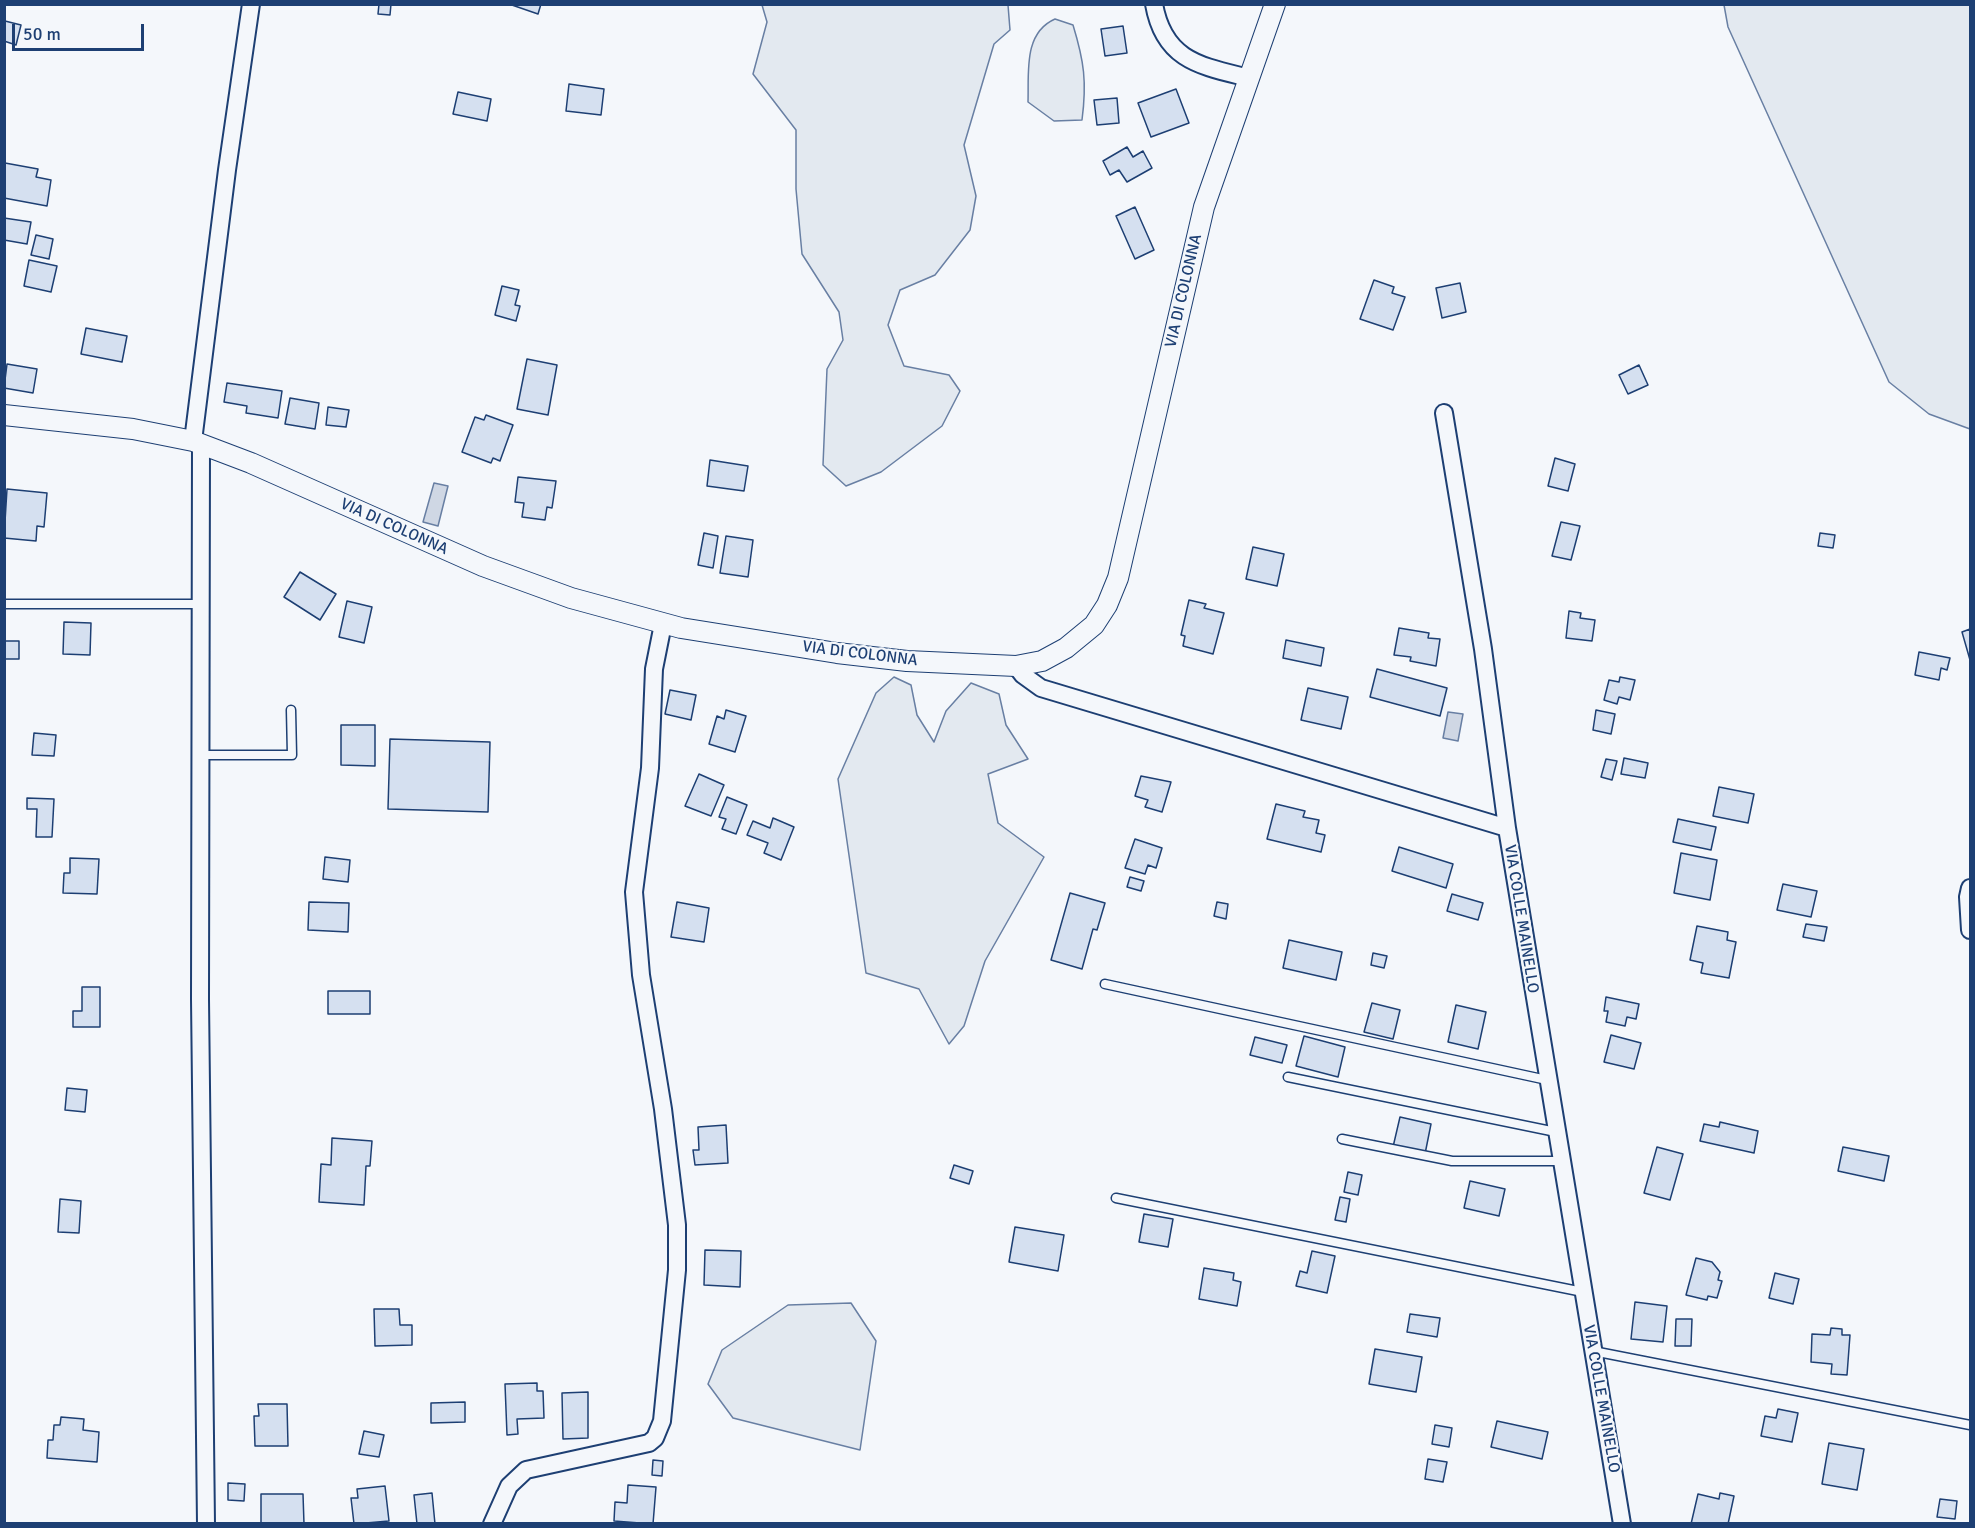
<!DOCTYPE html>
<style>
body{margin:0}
#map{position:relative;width:1975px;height:1528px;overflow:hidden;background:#f4f7fb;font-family:Signika,sans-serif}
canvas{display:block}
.frame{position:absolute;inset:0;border:6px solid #1d3f73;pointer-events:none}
.scale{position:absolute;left:12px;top:24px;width:132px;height:27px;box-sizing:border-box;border:3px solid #1d3f73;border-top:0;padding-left:8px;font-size:18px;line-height:21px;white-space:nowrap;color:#1d3f73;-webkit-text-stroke:4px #f4f7fb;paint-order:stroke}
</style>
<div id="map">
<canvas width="1975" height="1528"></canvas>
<div class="frame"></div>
<div class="scale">50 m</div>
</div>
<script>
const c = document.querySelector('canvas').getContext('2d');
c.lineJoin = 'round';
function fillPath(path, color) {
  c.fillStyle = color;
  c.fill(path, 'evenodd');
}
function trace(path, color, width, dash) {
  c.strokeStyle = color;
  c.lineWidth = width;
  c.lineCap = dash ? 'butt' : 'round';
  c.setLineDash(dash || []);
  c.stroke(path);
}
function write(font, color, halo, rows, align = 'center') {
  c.font = font + ' Signika,sans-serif';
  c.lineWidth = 4.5;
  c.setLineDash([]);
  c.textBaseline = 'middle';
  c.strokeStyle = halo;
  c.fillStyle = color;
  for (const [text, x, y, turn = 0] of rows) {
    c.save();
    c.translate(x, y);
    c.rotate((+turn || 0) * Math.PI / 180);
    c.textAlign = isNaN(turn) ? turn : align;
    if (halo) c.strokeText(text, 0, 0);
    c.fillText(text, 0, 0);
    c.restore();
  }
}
const green = new Path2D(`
 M762 5H1008L1010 30 994 44 964 145 976 196 970 230 935 275 900 290 888 325 904 366 949 375 960 391 942 426 881 472 846 486 823 465 827 369 843 340 839 312 802 254 796 189V130L753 74 767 22Z
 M1724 5H1970V429L1929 414 1889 382 1728 27Z
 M1055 19 1073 25C1084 61 1087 82 1082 120L1054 121 1028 102C1029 73 1023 33 1055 19Z
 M894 677 911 685 917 715 934 742 946 711 971 683 999 694 1006 725 1028 759 988 774 998 823 1044 857 985 961 964 1026 949 1044 919 989 866 973 838 779 876 693Z
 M851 1303 876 1341 860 1450 733 1418 708 1384 722 1350 788 1305Z`);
const water = new Path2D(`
 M434 483 448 486 438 526 423 522Z
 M1448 712 1463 714 1458 741 1443 738Z`);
const building = new Path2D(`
 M379 4H391L390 15 378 14Z
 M509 4H541L538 14Z
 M5 21 21 25 16 45 4 41Z
 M1123 26 1127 53 1105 56 1101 29Z
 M569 84 604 89 601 115 566 111Z
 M1176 89 1189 123 1151 137 1138 103Z
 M458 92 491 99 487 121 453 114Z
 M1117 98 1119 123 1097 125 1094 100Z
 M1127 147 1133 157 1143 151 1152 168 1127 182 1119 170 1110 175 1103 161Z
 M5 163 38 169 36 177 51 180 47 206 4 198Z
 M1135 207 1154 250 1135 259 1116 216Z
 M4 218 31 222 27 244 4 240Z
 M36 235 53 239 49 259 31 255Z
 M29 260 57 266 51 292 24 286Z
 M1374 280 1394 287 1392 293 1405 297 1393 330 1360 319Z
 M1460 283 1466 312 1442 318 1436 288Z
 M502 286 519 290 515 305 520 306 516 321 495 315Z
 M86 328 127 336 122 362 81 354Z
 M527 359 557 365 548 415 517 409Z
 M7 364 37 369 33 393 4 388Z
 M1639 365 1648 385 1628 394 1619 375Z
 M227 383 282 391 278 418 246 413 247 406 224 402Z
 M290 398 319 403 315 429 285 424Z
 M328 407 349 410 346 427 326 425Z
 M486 415 513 425 500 461 493 458 491 463 462 452 475 417 484 420Z
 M1555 458 1575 464 1568 491 1548 486Z
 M710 460 748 466 744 491 707 486Z
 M518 477 556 481 552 508 547 507 545 520 522 517 524 503 515 502Z
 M7 489 47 493 44 527 37 526 36 541 4 538Z
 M1561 522 1580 526 1571 560 1552 556Z
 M704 533 718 536 713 568 698 565Z
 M1820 533 1835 535 1833 548 1818 546Z
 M726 536 753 540 748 577 720 573Z
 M1253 547 1284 554 1277 586 1246 579Z
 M300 572 336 594 320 620 284 597Z
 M1189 600 1206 604 1204 608 1224 613 1213 654 1183 646 1185 636 1181 635Z
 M347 601 372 607 364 643 339 637Z
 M1569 611 1581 613 1580 618 1595 620 1592 641 1566 638Z
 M64 622 91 623 90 655 63 654Z
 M1399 628 1429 633 1428 638 1440 639 1436 666 1410 661 1411 657 1394 655Z
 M1970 629V660L1962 632Z
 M1286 640 1324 648 1321 666 1283 658Z
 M4 641H19V659H4Z
 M1919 652 1950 658 1947 670 1941 668 1939 680 1915 675Z
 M1377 669 1447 688 1440 716 1370 697Z
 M1620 677 1635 680 1630 700 1619 697 1617 704 1604 700 1609 680 1619 682Z
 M1308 688 1348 697 1341 729 1301 720Z
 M670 690 696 695 691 720 665 714Z
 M726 710 746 716 735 752 709 744 717 716 724 719Z
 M1596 710 1615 714 1611 734 1593 730Z
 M341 725H375V766L341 765Z
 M34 733 56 735 54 756 32 755Z
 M390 739 490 742 488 812 388 809Z
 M1624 758 1648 763 1645 778 1621 774Z
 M1606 759 1617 761 1612 780 1601 777Z
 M699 774 724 785 711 816 685 806Z
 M1141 776 1171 782 1162 812 1145 807 1148 800 1135 796Z
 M1719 787 1754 794 1748 823 1713 816Z
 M727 797 747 805 736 834 722 829 726 819 719 817Z
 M27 798 54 799 52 837H36L37 809H27Z
 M1276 804 1305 811 1303 817 1319 820 1316 833 1325 835 1321 852 1267 839Z
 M773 818 794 827 781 860 764 853 768 843 747 835 753 821 770 828Z
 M1678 819 1716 827 1711 850 1673 842Z
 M1135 839 1162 848 1156 868 1148 865 1145 874 1125 868Z
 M1399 847 1453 864 1446 888 1392 871Z
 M1681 853 1717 860 1710 900 1674 893Z
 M325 857 350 860 348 882 323 879Z
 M70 858 99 859 97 894 63 893 64 873H70Z
 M1130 877 1144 881 1141 891 1127 887Z
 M1783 884 1817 891 1811 917 1777 910Z
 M1070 893 1105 903 1097 930 1093 929 1082 969 1051 960Z
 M1452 894 1483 903 1478 920 1447 911Z
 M309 902 349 903 348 932 308 930Z
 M677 902 709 908 704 942 671 937Z
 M1217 902 1228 904 1226 919 1214 916Z
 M1806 924 1827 927 1824 941 1803 937Z
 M1697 926 1728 932 1727 940 1736 942 1729 978 1701 973 1703 963 1690 960Z
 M1289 940 1342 952 1336 980 1283 968Z
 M1373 953 1387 956 1384 968 1371 965Z
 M82 987H100V1027H73V1011H82Z
 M328 991H370V1014H328Z
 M1606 997 1639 1004 1636 1019 1627 1017 1625 1026 1606 1022 1608 1011H1604Z
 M1372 1003 1400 1010 1393 1039 1364 1032Z
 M1456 1005 1486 1012 1478 1049 1448 1042Z
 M1611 1035 1641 1043 1634 1069 1604 1062Z
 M1304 1036 1345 1047 1338 1077 1296 1066Z
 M1255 1037 1287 1045 1282 1063 1250 1055Z
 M67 1088 87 1090 85 1112 65 1110Z
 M1400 1117 1431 1124 1425 1154 1393 1147Z
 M1720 1122 1758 1131 1754 1153 1700 1141 1704 1124 1719 1127Z
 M726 1125 728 1163 695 1165 693 1150H699L698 1127Z
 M332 1138 372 1141 370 1166H366L364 1205 319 1202 321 1164 331 1165Z
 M1657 1147 1683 1154 1670 1200 1644 1193Z
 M1843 1147 1889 1156 1884 1181 1838 1171Z
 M954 1165 973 1171 969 1184 950 1178Z
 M1348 1172 1362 1175 1358 1195 1344 1192Z
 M1470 1181 1505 1189 1499 1216 1464 1208Z
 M1340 1197 1350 1199 1346 1222 1335 1220Z
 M60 1199 81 1201 79 1233 58 1232Z
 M1144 1214 1173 1219 1168 1247 1139 1242Z
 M1015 1227 1064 1235 1058 1271 1009 1262Z
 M705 1250 741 1251 740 1287 704 1285Z
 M1312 1251 1335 1256 1327 1293 1296 1286 1300 1271 1307 1273Z
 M1696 1258 1712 1262 1720 1272 1718 1280 1722 1281 1717 1298 1708 1296 1707 1300 1686 1295Z
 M1204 1268 1234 1273 1233 1280 1241 1282 1237 1306 1199 1299Z
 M1775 1273 1799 1279 1793 1304 1769 1298Z
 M1635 1302 1667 1306 1663 1342 1631 1339Z
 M374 1309H399L400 1325H412V1345L375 1346Z
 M1410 1314 1440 1318 1437 1337 1407 1332Z
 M1676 1319H1692L1691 1346H1675Z
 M1831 1328 1842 1329V1335H1850L1847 1375 1831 1374 1832 1364 1811 1362 1812 1334 1830 1335Z
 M1375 1349 1422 1357 1416 1392 1369 1384Z
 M537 1383V1391H543L544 1418 517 1419 518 1434 507 1435 505 1384Z
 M588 1392V1438L563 1439 562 1393Z
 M465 1402V1422L431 1423V1403Z
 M258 1404H287L288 1446H255L254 1416H259Z
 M1778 1409 1798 1413 1792 1442 1761 1436 1765 1416 1776 1418Z
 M61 1417 84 1419 83 1430 99 1432 97 1462 47 1458 48 1440H53L54 1425H60Z
 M1497 1421 1548 1432 1542 1459 1491 1447Z
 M1435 1425 1452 1428 1449 1447 1432 1444Z
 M364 1431 384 1435 379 1457 359 1454Z
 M1829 1443 1864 1449 1857 1490 1822 1484Z
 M1428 1459 1447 1462 1443 1482 1425 1479Z
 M653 1460 663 1461 662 1476 652 1475Z
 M228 1483 245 1484 244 1501 228 1500Z
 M628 1485 656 1487 653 1524 614 1521 615 1502 627 1503Z
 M385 1486 389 1521 354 1524 351 1498H358L357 1489Z
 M432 1493 435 1524H417L414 1495Z
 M1720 1493 1734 1496 1728 1524H1691L1698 1494 1719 1499Z
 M261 1494H303L304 1524H261Z
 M1940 1499 1957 1501 1955 1519 1937 1517Z`);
const service = new Path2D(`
 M4 604H200
 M201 755H292L291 710
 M1105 984 1547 1080
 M1288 1077 1556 1132
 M1342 1139 1452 1161H1561
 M1116 1198 1583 1292
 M1593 1351 1970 1425`);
const minor = new Path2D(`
 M1154 4C1164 61 1201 66 1249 78
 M1444 413 1483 649 1507 828
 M193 441 227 170 251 4
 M201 444 200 999 206 1524
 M1016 666 1023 675 1041 688 1507 828 1622 1524
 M1970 888 1968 897 1970 930
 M492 1524 509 1486 526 1470 649 1443 655 1438 662 1421 677 1270V1225L663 1109 641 975 634 892 650 768 654 669 663 624`);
const tertiary = new Path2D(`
 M4 415 133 429 193 441 251 463 483 566 571 598 681 628 837 653 907 661 1016 666 1042 661 1066 648 1094 625 1107 605 1118 578 1204 207 1275 4`);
const streetNames = [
 ["VIA DI COLONNA",1184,291,-77],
 ["VIA DI COLONNA",394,527,24],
 ["VIA DI COLONNA",860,654,7],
 ["VIA COLLE MAINELLO",1521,919,81],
 ["VIA COLLE MAINELLO",1601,1399,80]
];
fillPath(green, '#e3e9f0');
trace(green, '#687fa3', 1.5);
fillPath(water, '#cfd7e4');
trace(water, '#687fa3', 1.5);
fillPath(building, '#d5e0f0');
trace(building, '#1d3f73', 1.5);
trace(service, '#1d3f73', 11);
trace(minor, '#1d3f73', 20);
trace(tertiary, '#1d3f73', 22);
trace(service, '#f4f7fb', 8);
trace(minor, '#f4f7fb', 16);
trace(tertiary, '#f4f7fb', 20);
write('16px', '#1d3f73', '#f4f7fb', streetNames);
</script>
